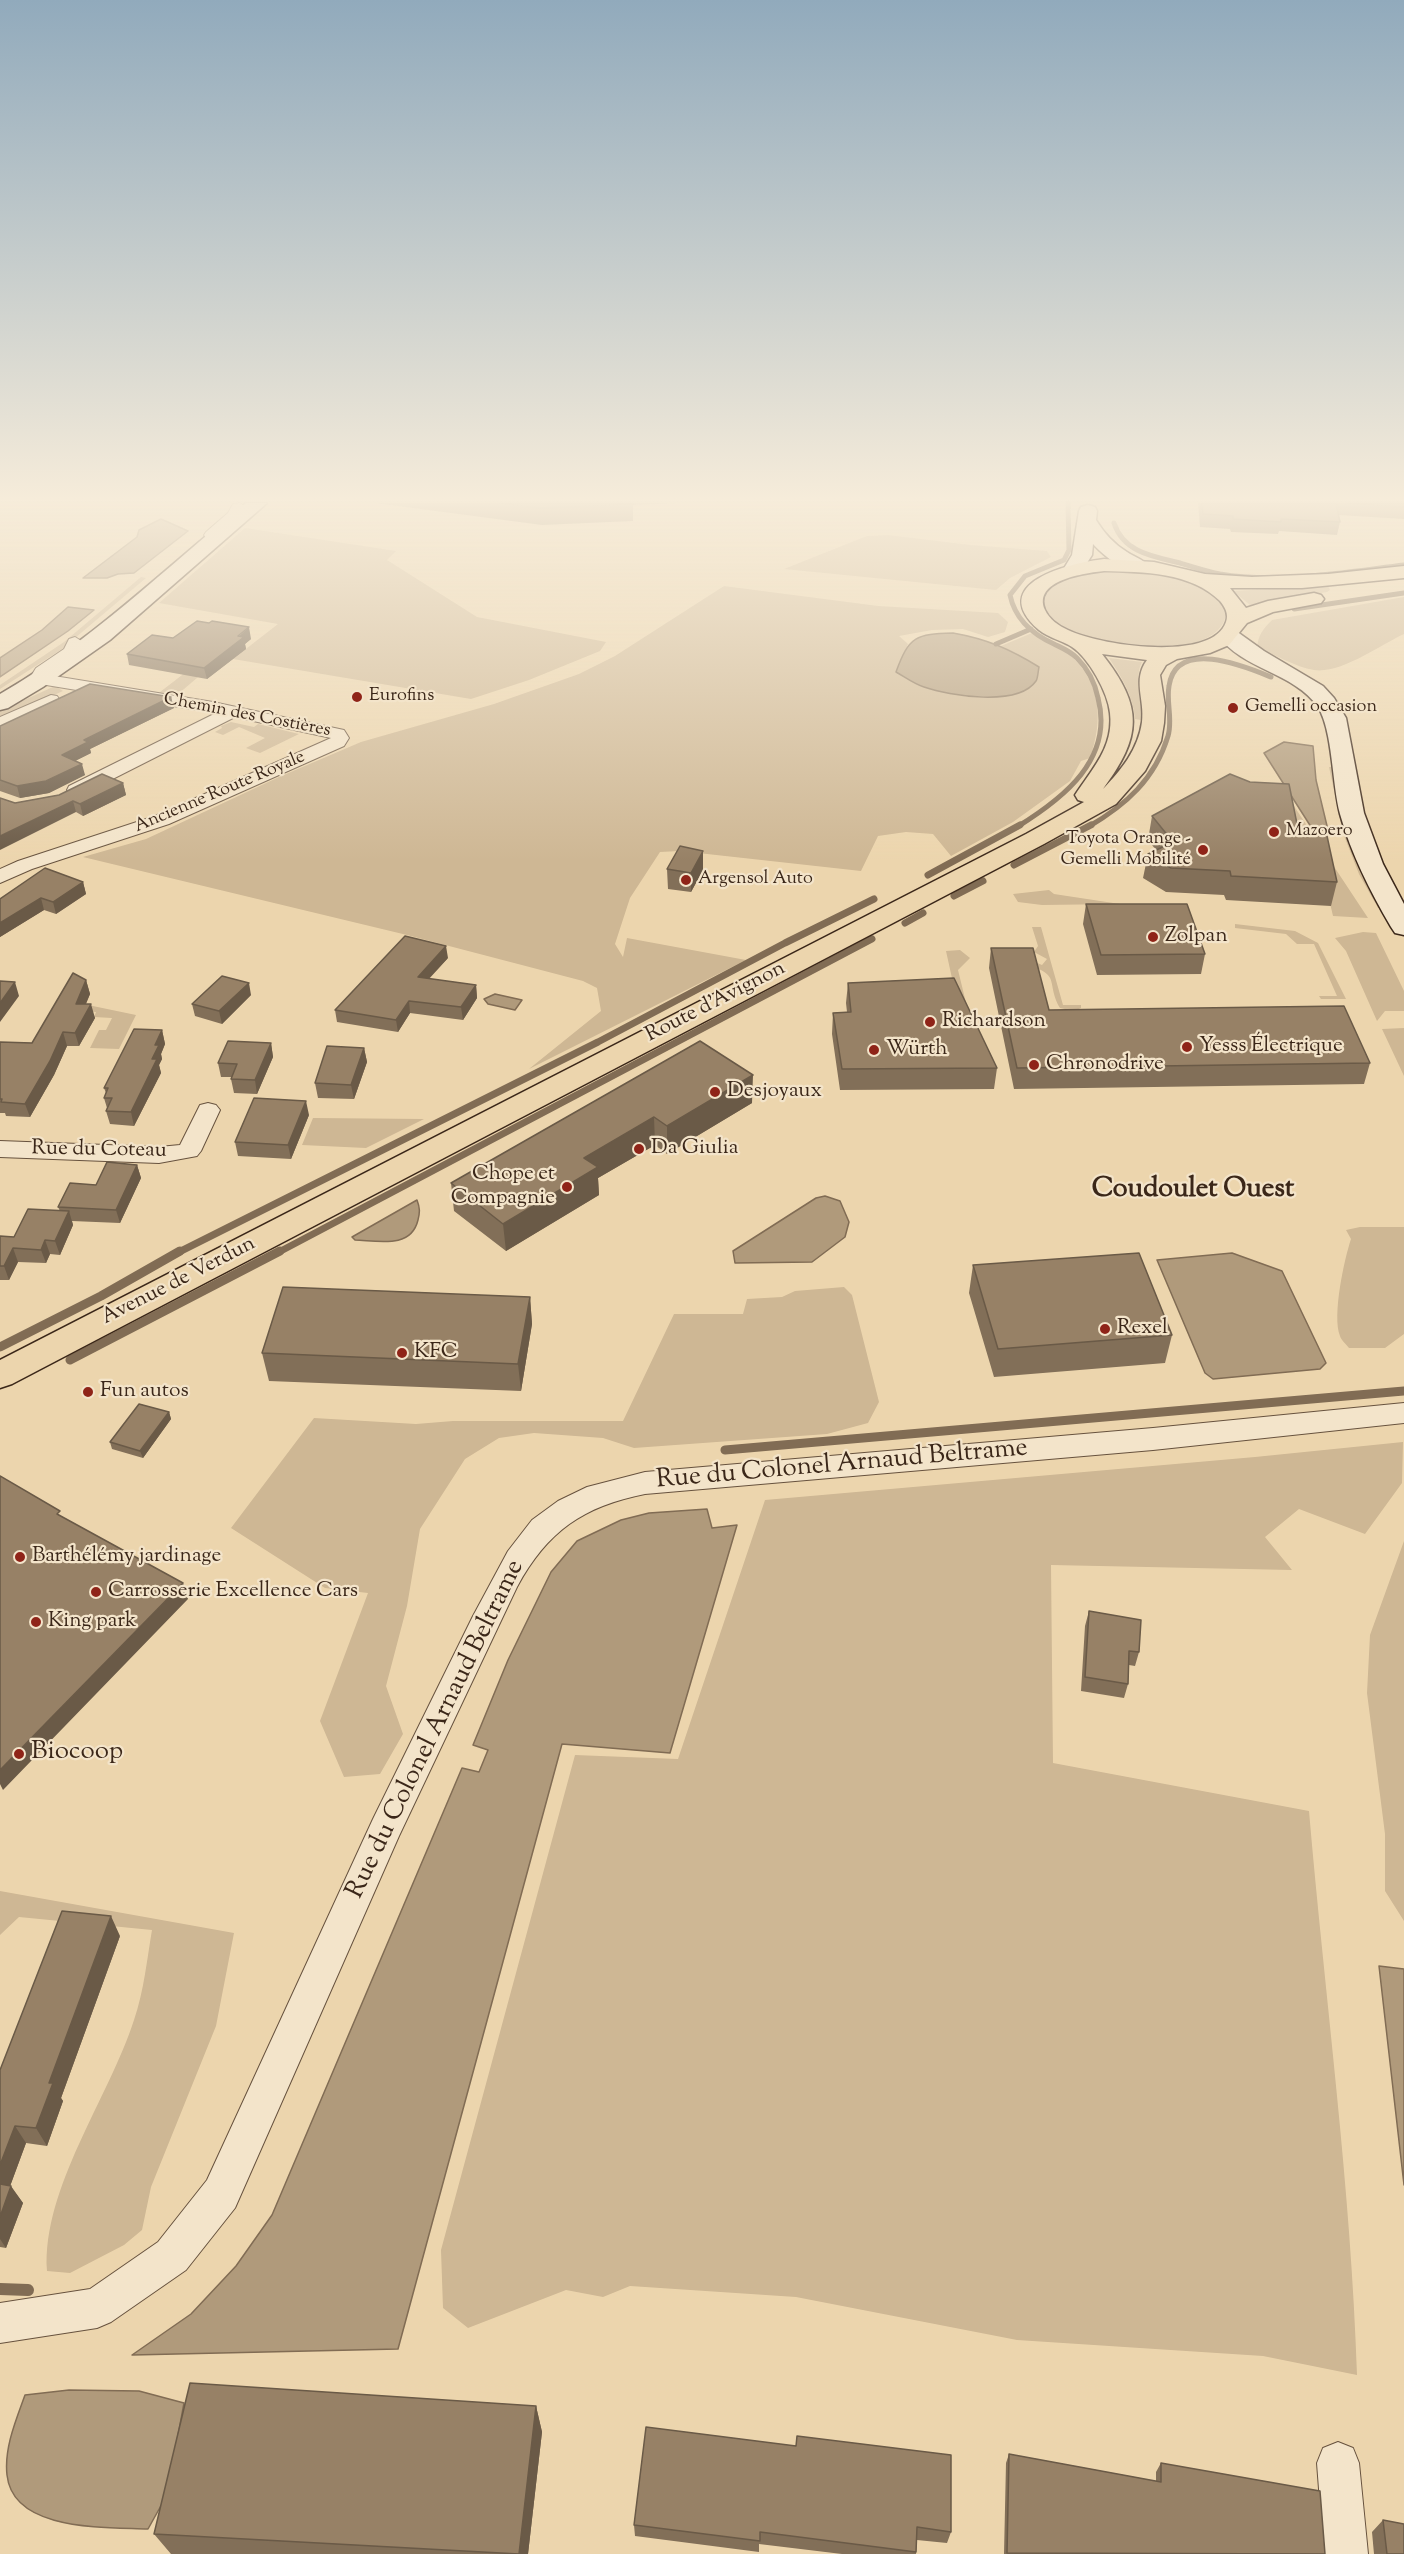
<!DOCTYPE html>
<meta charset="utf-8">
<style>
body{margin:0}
canvas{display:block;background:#ecd5ad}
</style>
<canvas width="1404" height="2554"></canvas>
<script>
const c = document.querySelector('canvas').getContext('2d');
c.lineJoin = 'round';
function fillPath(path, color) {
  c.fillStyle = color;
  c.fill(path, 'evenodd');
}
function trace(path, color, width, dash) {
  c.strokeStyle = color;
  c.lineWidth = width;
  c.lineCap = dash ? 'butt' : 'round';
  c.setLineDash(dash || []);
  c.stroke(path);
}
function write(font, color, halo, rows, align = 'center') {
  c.font = font + ' "Sorts Mill Goudy",serif';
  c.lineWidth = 4.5;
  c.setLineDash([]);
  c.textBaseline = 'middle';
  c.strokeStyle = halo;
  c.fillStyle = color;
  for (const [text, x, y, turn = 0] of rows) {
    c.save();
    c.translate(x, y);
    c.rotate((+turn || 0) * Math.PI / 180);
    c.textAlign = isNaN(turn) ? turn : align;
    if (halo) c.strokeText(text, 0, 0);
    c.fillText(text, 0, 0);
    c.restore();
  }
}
const green = new Path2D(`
 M245 528 396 551 387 560 477 617 606 642 600 651 529 680 471 699 233 659 278 624 159 603Z
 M888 535 970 545 1047 551 1051 557 1010 578 996 590 784 569 867 536Z
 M1139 571C1164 575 1200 579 1219 601 1225 608 1228 617 1222 625 1191 674 1002 634 1051 588 1073 568 1112 570 1139 571Z
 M141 577 146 578 62 649 0 689V685L64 642Z
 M724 586 878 606 998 613 1008 622 1005 632 988 637 963 629 932 630 899 636 908 644 896 672 924 687 968 697 1018 654 1001 646 1032 633C1044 640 1059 646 1069 654 1102 683 1103 720 1090 758L1081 761 1070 781 1013 822 951 856 933 834 906 832 878 836 861 871 680 851 660 852 630 898 615 944 623 957 627 938 746 960 529 1069 601 1011 597 988 583 981 407 935 83 857 146 839 279 777 361 742 494 704 579 674 615 656Z
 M1328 586 1330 590 1327 592 1250 605 1233 591Z
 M1404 597V634C1380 645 1341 674 1314 670 1295 667 1275 654 1257 648 1258 635 1263 629 1272 620Z
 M1109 658 1142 662C1134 676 1142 703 1141 720L1135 719C1133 695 1122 678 1109 658Z
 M211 666 177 695 160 692 186 672Z
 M55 686 63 691 0 719V711Z
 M231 722 254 727 258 724 299 734 260 753 246 748 265 738 239 727 223 735 215 732 222 728 221 726Z
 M1329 767H1334L1383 908H1378L1359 874 1343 833Z
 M1286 794 1368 918 1333 916 1320 860 1293 858Z
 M1049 890 1054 894 1120 904 1042 905 1018 902 1013 894Z
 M1235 924 1295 931 1318 943 1346 999H1321L1319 996H1337L1314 944H1297L1286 934 1235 928Z
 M1032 927H1041L1063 1005H1081V1008L1074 1011 1060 1008C1045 981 1063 975 1024 964L1026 958 1042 965 1047 959 1034 952 1038 946Z
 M1363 932 1376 933 1404 991V1011H1385L1377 1021 1346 951 1335 938Z
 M960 950 970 958 958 970 970 1019 955 992 946 951Z
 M88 1005 136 1015 119 1049 90 1048 99 1030H106L112 1018 94 1017 96 1012 84 1011Z
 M1404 1028V1076L1382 1029Z
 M313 1118 424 1119 366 1148 302 1145Z
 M1360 1227H1404V1334L1385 1348H1349C1346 1344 1341 1340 1340 1336 1332 1316 1344 1260 1351 1239L1346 1230Z
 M844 1287 852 1295 879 1402 868 1423 827 1434 634 1448 603 1438 534 1433 499 1438 465 1459 420 1529 407 1606 386 1686 403 1734 380 1774 344 1777 320 1721 368 1593 325 1588 231 1528 314 1418 416 1424 453 1421H623L674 1314H743L747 1299 782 1297 795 1291Z
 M1403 1442 1402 1483 1365 1534 1299 1509 1265 1537 1292 1570 1051 1565 1053 1763 1309 1811C1325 1999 1351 2186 1357 2375L1263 2356 1017 2340 796 2297 630 2286 603 2297 566 2290 468 2328 443 2308 441 2250 575 1755 678 1759 765 1500 1255 1457Z
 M1404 1541V1921L1385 1891V1834L1367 1693 1370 1635Z
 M0 1891 234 1933 216 2026 151 2187 142 2230 124 2245 70 2273 47 2271C42 2188 109 2098 134 2020 144 1991 147 1959 152 1930L19 1917 0 1935Z`);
const water = new Path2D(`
 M161 519 188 531 134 573 118 574 107 578H83L137 537 139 530Z
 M68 607 94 610 68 631 0 677V658L42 630Z
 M953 633C987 639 1010 649 1039 667 1038 671 1038 678 1036 681 1018 707 950 696 924 687 914 684 905 677 896 672 909 636 916 634 953 633Z
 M1284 742 1313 746 1316 780 1328 830H1313L1264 753Z
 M495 994 522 1000 515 1010 488 1004 484 999Z
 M825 1196 840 1201 849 1222 845 1237 812 1262 735 1263 733 1251 816 1198Z
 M417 1200C420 1208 420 1212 418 1220 411 1249 379 1241 355 1240L352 1237Z
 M1232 1253 1282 1271 1326 1363 1320 1369 1213 1379 1205 1373 1157 1260Z
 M707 1509 712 1528 737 1525 670 1753 562 1744 398 2349 132 2355 191 2314 236 2266 272 2215 462 1768 479 1772 488 1750 473 1745 508 1660 551 1572 577 1541 621 1520 649 1513Z
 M1379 1966 1404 1969V2185Z
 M69 2390 139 2391 184 2403 167 2495 148 2529C106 2527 13 2532 7 2475 4 2448 16 2420 25 2395Z`);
const streamFar3 = new Path2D(`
 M1114 523C1123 551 1150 556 1176 562 1191 566 1205 571 1220 574 1278 584 1346 572 1404 565
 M1294 609 1404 593
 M996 644 1031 629
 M1017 827C1064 798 1114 759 1098 698 1095 683 1088 669 1077 658 1070 651 1062 648 1054 644 1032 634 1015 619 1010 595L1025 576 1064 560 1069 550 1068 503
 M1088 827C1126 805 1155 779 1168 736 1173 719 1166 703 1169 686 1176 638 1244 666 1271 677`);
const streamFar2 = new Path2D(`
 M1014 865 1091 825
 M928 875 1020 825
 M954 896 983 881
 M905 923 923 913
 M177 1253 598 1042 785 943 874 899
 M277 1253 872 939`);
const streamFar1 = new Path2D(`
 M0 1347 101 1296 180 1251
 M70 1360 280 1251
 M725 1450 1404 1391`);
const stream = new Path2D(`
 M0 2289 28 2290`);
const street = new Path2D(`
 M240 503 245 507 240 518 216 538H206L204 535 206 532 228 513 233 504Z
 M75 637 83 642 77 656 48 675 213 702 344 730 349 738 344 746 169 824 32 869 0 883V869L18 861 155 816 331 738 235 717 83 794H69L67 790 69 786 216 713 34 683 31 676 36 668 64 649 69 639Z
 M51 695 57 696 60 700 57 704 0 729V717Z
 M208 1103 216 1105 220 1110 201 1151 197 1156 159 1163 0 1157V1141L159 1147 180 1145 200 1105Z
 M1404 1403V1423L1153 1450 645 1494C584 1506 547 1531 517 1587L399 1836 235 2208 186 2270 111 2322 97 2328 0 2343V2303L90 2289 158 2242 207 2180 373 1819 473 1616 508 1551 532 1520 558 1501 587 1487 645 1472 1153 1428Z
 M1338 2442 1353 2448 1359 2463 1368 2554H1324L1317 2463 1323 2448Z`);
const secondary = new Path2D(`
 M246 503H267L110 640 43 687 8 708 0 710V694C91 642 165 568 246 503Z
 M1088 505 1095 507 1097 511 1096 520C1104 533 1114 544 1127 552 1134 557 1143 559 1148 566L1145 570C1127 575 1105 557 1093 544L1092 555 1080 574H1066L1063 570 1072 555 1079 511 1081 507Z
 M1229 629 1236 631 1264 651 1323 686 1334 698 1346 718 1364 813 1383 864 1404 904V935L1395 933 1391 927C1370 891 1351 854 1340 814 1332 785 1333 731 1318 707 1294 672 1242 670 1218 635L1222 631Z`);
const primary = new Path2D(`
 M1104 559 1154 562 1205 574 1252 577 1328 574 1404 566V578L1302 588H1230L1246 608 1268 601 1314 593 1321 595 1324 599 1321 603 1273 612 1247 623 1229 645 1210 653 1177 659 1166 665 1160 675 1165 706 1164 723 1161 741 1145 771 1116 804 1044 844 12 1384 0 1388V1360L1026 834 1084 802 1078 800 1075 795C1092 769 1114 747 1110 713 1108 693 1089 658 1072 647 1061 640 1049 638 1039 630 985 583 1070 563 1104 559ZM1104 571C1143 572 1191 572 1220 601 1225 607 1229 614 1226 622 1212 663 1098 645 1068 630 1059 626 1049 619 1045 610 1032 580 1086 573 1104 571ZM1102 654 1147 660C1132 680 1145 699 1142 722 1138 750 1121 770 1103 789 1142 737 1144 707 1102 654Z`);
const wall = new Path2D(`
 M375 503H678L633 505V521L542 525Z
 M1198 503H1404V519L1338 515 1340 522 1337 535 1279 531 1278 534 1231 532 1230 529 1200 527Z
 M173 638 251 639 245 644 246 649 207 679 129 665 127 654Z
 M171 697 174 708 90 749 91 753 75 761 85 775 49 793 20 798 0 791V726Z
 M123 783 126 795 83 816 76 812 15 803Z
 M1152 816 1299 834 1337 882 1331 906 1226 900 1224 895 1166 892 1143 878 1148 854 1156 850 1148 840Z
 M667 869 703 870 691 892 668 889Z
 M83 882 86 894 56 914 44 910 0 937V899Z
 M1086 904 1205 954 1201 974 1097 975 1083 924Z
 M991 948 1049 1010 1370 1063 1364 1084 1014 1089 989 968Z
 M448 958 429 979 476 985 477 998 463 1020 410 1013 398 1032 337 1022 335 1010Z
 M86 980 90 994 86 1004 95 1018 79 1046H67L54 1075 30 1117 6 1116 5 1113H0V1042L32 1043Z
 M848 983 997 1068 994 1089 840 1090 832 1034 833 1013 847 1012 846 1003Z
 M251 995 222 1024 195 1016 192 1004Z
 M162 1030 165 1044 161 1054 162 1059 159 1065 161 1073 134 1126 110 1124 106 1111 107 1108 104 1098 106 1093 104 1088Z
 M700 1041 752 1103 667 1154 655 1145 598 1178 599 1195 506 1251 454 1211 451 1183Z
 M271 1043 273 1057 257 1094 234 1093 231 1079V1077H221L218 1063Z
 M364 1048 367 1062 354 1099 318 1098 315 1083Z
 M309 1115 291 1159 238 1156 235 1142Z
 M137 1165 141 1178 120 1223 72 1221 73 1225 60 1255 50 1254 46 1263 18 1262 9 1280H0V1236L14 1237 60 1211 58 1207 96 1185Z
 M973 1265 1172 1335 1165 1363 994 1377 969 1293Z
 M530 1297 532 1324 521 1391 269 1381 262 1353Z
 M169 1412 171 1419 143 1458 112 1449 110 1442Z
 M1089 1611 1139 1652 1135 1666 1129 1665 1128 1684 1124 1698 1081 1691 1085 1626Z
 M120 1936 61 2098 63 2101 47 2146 26 2143 10 2186 23 2203 6 2248 0 2247V2070Z
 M536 2406 542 2432 528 2554H171L154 2534Z
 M797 2436 951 2532 947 2543 917 2540 916 2554H842L759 2544V2552L635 2536 634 2525 796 2446Z
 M1009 2454 1156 2481V2472L1161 2463 1325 2554H1004L1006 2463Z
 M1383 2520 1404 2554H1374L1372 2532Z`);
const shadedWall = new Path2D(`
 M249 627 251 639 245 644 246 649 207 679 204 668Z
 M171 697 174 708 90 749 91 753 65 766 62 755 84 740Z
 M82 764 85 775 49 793 20 798 17 786Z
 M123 783 126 795 83 816 80 804Z
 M73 801 76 812 0 850V836Z
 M703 851V870L691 892V873Z
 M83 882 86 894 56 914 53 902Z
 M41 898 44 910 0 937V923Z
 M446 946 448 958 419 989 418 977Z
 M86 980 90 994 80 1017 76 1004Z
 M15 982 19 996 0 1022V1003Z
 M249 983 251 995 222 1024 219 1011Z
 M476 985 477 998 463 1020 461 1007Z
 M409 1001 410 1013 398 1032 396 1020Z
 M91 1004 95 1018 79 1046 75 1033Z
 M162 1030 165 1044 161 1054 162 1059 159 1065 161 1073 134 1126 131 1112 152 1059 155 1045Z
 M63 1032 67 1046 54 1075 30 1117 25 1104Z
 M271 1043 273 1057 257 1094 255 1080Z
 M364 1048 367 1062 354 1099 351 1085Z
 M753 1075 752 1103 667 1154V1126Z
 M306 1101 309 1115 291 1159 288 1145Z
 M654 1117 655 1145 598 1178 599 1195 506 1251 503 1224 584 1158Z
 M137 1165 141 1178 120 1223 116 1210Z
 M69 1211 73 1225 60 1255 55 1241Z
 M45 1240 50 1254 46 1263 41 1250Z
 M13 1248 18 1262 9 1280 4 1266Z
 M530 1297 532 1324 521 1391 518 1364Z
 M169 1412 171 1419 143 1458 140 1451Z
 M183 1583 188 1599 3 1790 0 1784V1770Z
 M111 1916 120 1936 61 2098 63 2101 47 2146 36 2128 49 2083Z
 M15 2126 26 2143 5 2200 0 2194V2165Z
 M11 2186 23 2203 6 2248 0 2239V2217Z
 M536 2406 542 2432 528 2554H519Z`);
const building = new Path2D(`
 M500 503H632L633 504 540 508Z
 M1202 503H1336L1340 522 1281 519V522L1233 519V516L1203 514Z
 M1347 503H1404V507Z
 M197 621 209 623 212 621 249 627 238 636 244 637 204 668 127 654 152 635 173 638Z
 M90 684 171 697 84 740 88 742 62 755 82 764 46 781 17 786 0 780V726Z
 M102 774 123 783 80 804 73 801 0 836V798L15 803 59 795Z
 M1230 774 1250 782 1289 784 1299 834 1327 836 1337 882 1231 876 1230 871 1171 868 1148 854 1173 842 1152 816Z
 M680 846 703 851 691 873 667 869Z
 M45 868 83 882 53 902 41 898 0 923V899Z
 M1086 904H1187L1205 954 1101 955Z
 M405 936 446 946 418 977 476 985 461 1007 409 1001 396 1020 335 1010Z
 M991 948H1033L1049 1010 1344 1006 1370 1063 1017 1068Z
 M73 973 86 980 76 1004H91L75 1033 63 1032 50 1061 25 1104 1 1102 2 1099H0V1042L32 1043Z
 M222 976 249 983 219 1011 192 1004Z
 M954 978 997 1068 842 1069 833 1013 851 1012 848 983Z
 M0 981 15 982 0 1003Z
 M134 1029 162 1030 155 1045H159L152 1059H157L131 1112 106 1111 112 1098H104L108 1088H104Z
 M228 1041 271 1043 255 1080 231 1079 237 1064 218 1063Z
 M700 1041 753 1075 667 1126 654 1117 584 1158 598 1167 503 1224 451 1183Z
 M327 1046 364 1048 351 1085 315 1083Z
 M254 1098 306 1101 288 1145 235 1142Z
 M107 1162 137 1165 116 1210 58 1207 70 1183 96 1185Z
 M28 1209 69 1211 55 1241 45 1240 41 1250 13 1248 4 1266H0V1236L14 1237Z
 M1139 1253 1172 1335 998 1349 973 1265Z
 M283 1287 530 1297 518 1364 262 1353Z
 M139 1404 169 1412 140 1451 110 1442Z
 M0 1476 60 1511 57 1514 183 1583 0 1770Z
 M1089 1611 1141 1620 1139 1652 1129 1651 1128 1684 1085 1677Z
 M62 1911 111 1916 49 2083H53L36 2128 15 2126 0 2165V2070Z
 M0 2184 11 2186 0 2217Z
 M190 2383 536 2406 519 2554 154 2534Z
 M646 2427 796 2446 797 2436 951 2455V2532L917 2527 916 2552 760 2532V2541L634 2525Z
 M1009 2454 1161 2482V2463L1320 2491 1325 2554 1007 2553Z
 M1383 2520 1404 2524V2554H1387Z`);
const markers = [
 [357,697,6,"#8f2418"],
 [1233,708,6,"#8f2418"],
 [1274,832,6,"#8f2418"],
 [1203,850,6,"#8f2418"],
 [686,880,6,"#8f2418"],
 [1153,937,6,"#8f2418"],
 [930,1022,6,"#8f2418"],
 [1187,1047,6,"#8f2418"],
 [874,1050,6,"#8f2418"],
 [1034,1065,6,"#8f2418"],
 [715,1092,6,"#8f2418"],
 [639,1149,6,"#8f2418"],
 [567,1187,6,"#8f2418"],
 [1105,1329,6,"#8f2418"],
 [402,1353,6,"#8f2418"],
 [88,1392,6,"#8f2418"],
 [20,1557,6,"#8f2418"],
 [96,1592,6,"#8f2418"],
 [36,1622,6,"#8f2418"],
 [19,1754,6,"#8f2418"]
];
const farPoinames = [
 ["Eurofins",369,697],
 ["Gemelli occasion",1245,708],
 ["Mazoero",1286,832],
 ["Toyota Orange -",1191,840,"right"],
 ["Gemelli Mobilité",1191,861,"right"],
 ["Argensol Auto",698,880]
];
const farStreetnames = [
 ["Chemin des Costières",247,716,11],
 ["Ancienne Route Royale",220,793,-23]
];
const poiNames = [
 ["Zolpan",1165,937],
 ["Richardson",942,1022],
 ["Yesss Électrique",1199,1047],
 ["Würth",886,1050],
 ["Chronodrive",1046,1065],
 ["Desjoyaux",727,1092],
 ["Da Giulia",651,1149],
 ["Chope et",555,1175,"right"],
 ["Compagnie",555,1199,"right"],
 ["Rexel",1117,1329],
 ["KFC",414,1353],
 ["Fun autos",100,1392],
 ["Barthélémy jardinage",32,1557],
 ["Carrosserie Excellence Cars",108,1592],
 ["King park",48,1622]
];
const streetNames = [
 ["Route d'Avignon",716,1003,-27],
 ["Rue du Coteau",99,1151,1],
 ["Avenue de Verdun",179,1282,-27]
];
const nearStreetnames = [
 ["Rue du Colonel Arnaud Beltrame",842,1466,-5],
 ["Rue du Colonel Arnaud Beltrame",437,1730,-64]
];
const nearPoinames = [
 ["Biocoop",31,1754]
];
const districtNames = [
 ["Coudoulet Ouest",1193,1191]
];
fillPath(green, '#ceb794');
fillPath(water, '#b09a7b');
trace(water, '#816c54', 1.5);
trace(streamFar3, '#816c54', 5);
trace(streamFar2, '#816c54', 7);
trace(streamFar1, '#816c54', 9);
trace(stream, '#816c54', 12);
trace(street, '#67523e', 2);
trace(secondary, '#3b2719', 3);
trace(primary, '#3b2719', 3);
fillPath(street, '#f3e4ca');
fillPath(secondary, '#f3e4ca');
fillPath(primary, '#ecd5ad');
fillPath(wall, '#826f58');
fillPath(shadedWall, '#6a5a47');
fillPath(building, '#978166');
trace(building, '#6a5a47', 1.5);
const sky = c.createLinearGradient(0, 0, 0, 861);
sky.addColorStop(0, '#91aabc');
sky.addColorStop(0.58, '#f6ecda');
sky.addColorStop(1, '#f6ecda00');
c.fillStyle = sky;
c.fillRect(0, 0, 1404, 861);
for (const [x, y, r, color] of markers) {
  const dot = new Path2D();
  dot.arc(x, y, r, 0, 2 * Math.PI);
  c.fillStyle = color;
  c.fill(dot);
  trace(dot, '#f3e4ca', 2);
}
write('18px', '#3b2719', '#f3e4ca', farPoinames, 'left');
write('18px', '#3b2719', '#f3e4ca', farStreetnames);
write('21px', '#3b2719', '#f3e4ca', poiNames, 'left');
write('21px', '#3b2719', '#f3e4ca', streetNames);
write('26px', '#3b2719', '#f3e4ca', nearStreetnames);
write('26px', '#3b2719', '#f3e4ca', nearPoinames, 'left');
write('bold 27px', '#3b2719', '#f3e4ca', districtNames);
</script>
